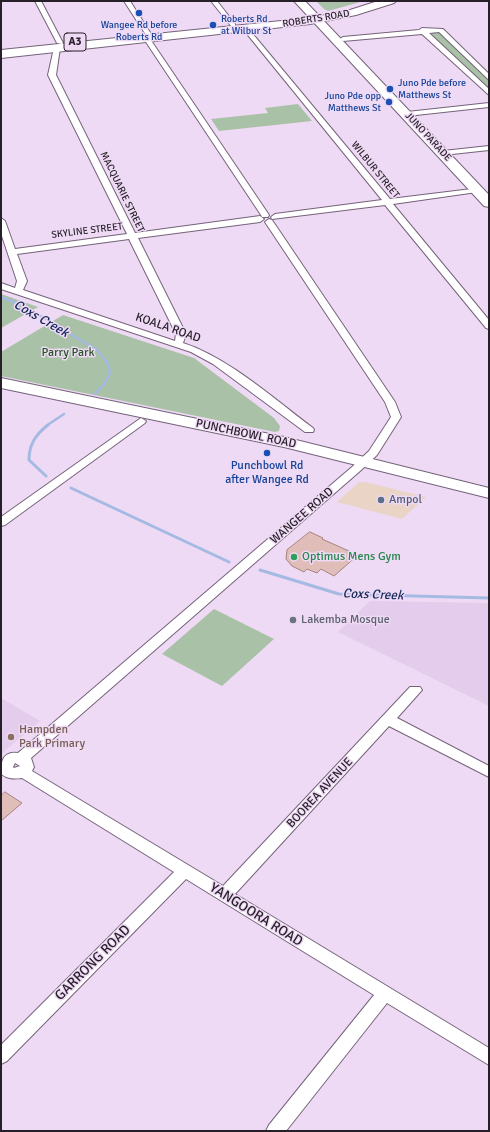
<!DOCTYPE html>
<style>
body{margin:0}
#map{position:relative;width:490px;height:1132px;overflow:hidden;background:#eedaf4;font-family:Signika,sans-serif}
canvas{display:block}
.frame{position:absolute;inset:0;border:2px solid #261f28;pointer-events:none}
</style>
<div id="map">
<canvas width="490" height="1132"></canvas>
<div class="frame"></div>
</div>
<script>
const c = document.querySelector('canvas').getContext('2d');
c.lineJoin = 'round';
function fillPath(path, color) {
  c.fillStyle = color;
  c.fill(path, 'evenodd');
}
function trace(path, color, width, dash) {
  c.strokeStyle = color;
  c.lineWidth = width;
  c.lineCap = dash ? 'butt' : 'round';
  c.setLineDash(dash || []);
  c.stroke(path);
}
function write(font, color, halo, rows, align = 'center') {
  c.font = font + ' Signika,sans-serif';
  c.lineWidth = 3;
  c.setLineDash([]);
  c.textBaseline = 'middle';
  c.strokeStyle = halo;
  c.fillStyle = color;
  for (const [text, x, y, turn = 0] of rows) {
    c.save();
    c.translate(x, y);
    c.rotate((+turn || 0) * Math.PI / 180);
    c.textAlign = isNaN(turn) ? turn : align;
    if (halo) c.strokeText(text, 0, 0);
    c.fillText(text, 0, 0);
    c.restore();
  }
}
const commercial = new Path2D(`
 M359 482H365L426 497 402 519 337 502Z`);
const built = new Path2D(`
 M370 601 489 603V706L338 632Z
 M1 698 40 721 1 754Z`);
const green = new Path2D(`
 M316 1H364L328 11 324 9Z
 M440 31 489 81V91L427 33Z
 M298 104 312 121 219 131 211 119 268 113 265 108Z
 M1 294 38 307 1 328Z
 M63 315 194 358 274 418 280 426 279 431 275 432 1 376V352Z
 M214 609 274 639 222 686 162 654Z`);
const streamFar1 = new Path2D(`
 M1 297 24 306 97 350 107 362 110 373 105 383 95 394
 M46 426 64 414`);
const stream = new Path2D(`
 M46 476 29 460C29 445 35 435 48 425
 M71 488 229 562
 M260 570 339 594 489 598`);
const building = new Path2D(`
 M310 532 323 538 322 539 358 555 334 576 321 569 317 573 307 569 304 572 292 566 286 559 287 550Z
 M5 792 22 803 1 821V796Z`);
const street = new Path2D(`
 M35 1H41L63 43 62 44 57 43Z
 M124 1H130L151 34 150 35H146Z
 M211 1H217L235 24V26H231Z
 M245 26 247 27 390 199 480 188 481 190 477 192 393 204 489 320V329L486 328 385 205 272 219 271 217 275 214 382 200 243 29 242 28Z
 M422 28 443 29 489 74V80L439 32 429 33 489 89V95L422 34 343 41 340 39 343 37 419 30Z
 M145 38 150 39 269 215 268 217H262L261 215 144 39Z
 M57 46 60 48 56 75 135 233 260 216 264 219 260 222 138 238 186 334 183 343C229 358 274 399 313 428L314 430 313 432H305L213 364 191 352 1 289V283L15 288 17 281 1 233V218L5 221 15 249 127 234 48 75 54 48ZM129 239 176 334 175 341 23 290 27 281 17 254Z
 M489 103V107L407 116 403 114 407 112Z
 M489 146V150L443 155 439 153 443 151Z
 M269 219 272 220 395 402 401 417 377 455 360 471 31 758 34 767 32 771 223 886 410 687H420L422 690 397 718 489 766V777L389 726 235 894 489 1048V1065L387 1003 286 1131H266L269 1125 374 995 186 879 7 1061 1 1064V1045L174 872 22 778C13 779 8 779 1 774 1 761 3 751 18 753L352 467 369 451 391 417 385 402 265 222ZM15 763 20 766 14 768 13 767Z
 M141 418 146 421 145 423 5 525 1 526V517Z`);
const primary = new Path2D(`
 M294 1H305L489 195V207L484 206Z
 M1 378 284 437 489 488V498L284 447 1 388Z`);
const highway = new Path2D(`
 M378 1H396L394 3 356 15 310 24 1 58V50L310 18 350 10Z`);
const markers = [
 [139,13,4,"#1a4fb4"],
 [213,25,4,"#1a4fb4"],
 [390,89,4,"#1a4fb4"],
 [389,102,4,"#1a4fb4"],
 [267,453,4,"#1a4fb4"],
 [381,500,4,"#5c6f8a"],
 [294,557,4,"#2e9e5b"],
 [293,620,4,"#6b7280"],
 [11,737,4,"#8d6e63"]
];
const farTransitnames = [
 ["Roberts Rd",221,19],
 ["at Wilbur St",221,31],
 ["Wangee Rd before",139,25,"center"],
 ["Roberts Rd",139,37,"center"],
 ["Juno Pde before",398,83],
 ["Matthews St",398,95],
 ["Juno Pde opp",381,96,"right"],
 ["Matthews St",381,108,"right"]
];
const farStreetnames = [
 ["ROBERTS ROAD",316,19,-9],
 ["JUNO PARADE",428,137,47],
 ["WILBUR STREET",375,170,51],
 ["MACQUARIE STREET",122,192,64],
 ["SKYLINE STREET",87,231,-7]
];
const shields = [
 [75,42,22]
];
const shieldNames = [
 ["A3",75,42]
];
const streetNames = [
 ["KOALA ROAD",168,328,19],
 ["PUNCHBOWL ROAD",246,434,12],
 ["WANGEE ROAD",302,516,-41],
 ["BOOREA AVENUE",320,793,-47]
];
const parkNames = [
 ["Parry Park",68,353]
];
const transitNames = [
 ["Punchbowl Rd",267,466],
 ["after Wangee Rd",267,480]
];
const serviceNames = [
 ["Ampol",389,500]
];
const leisureNames = [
 ["Optimus Mens Gym",302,557]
];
const worshipNames = [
 ["Lakemba Mosque",301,620]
];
const educationNames = [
 ["Hampden",19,730],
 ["Park Primary",19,744]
];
const waterNames = [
 ["Coxs Creek",41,319,30],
 ["Coxs Creek",373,595,2]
];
const nearStreetnames = [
 ["YANGOORA ROAD",256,915,32],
 ["GARRONG ROAD",93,963,-45]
];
fillPath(commercial, '#e9d4c6');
fillPath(built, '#e4ccec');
fillPath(green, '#a9c1a6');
trace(streamFar1, '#a4bae2', 2.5);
trace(stream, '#a4bae2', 3);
fillPath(building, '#e1bdba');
trace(building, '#a58481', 1);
trace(street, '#75637a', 2);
trace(primary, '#75637a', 2);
trace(highway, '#75637a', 2);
fillPath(street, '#fff');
fillPath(primary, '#fff');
fillPath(highway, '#fff');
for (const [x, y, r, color] of markers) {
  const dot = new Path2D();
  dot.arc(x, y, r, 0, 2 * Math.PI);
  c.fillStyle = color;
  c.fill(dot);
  trace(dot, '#eedaf4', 1.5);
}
write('10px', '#164399', '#eedaf4', farTransitnames, 'left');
write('10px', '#261f28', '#eedaf4', farStreetnames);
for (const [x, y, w] of shields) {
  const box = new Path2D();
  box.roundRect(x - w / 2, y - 9, w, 18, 3);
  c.fillStyle = '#eedaf4';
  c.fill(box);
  trace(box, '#261f28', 1);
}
write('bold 11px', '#261f28', null, shieldNames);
write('12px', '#261f28', '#eedaf4', streetNames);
write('12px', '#265423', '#eedaf4', parkNames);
write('12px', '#164399', '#eedaf4', transitNames);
write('12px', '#4e5e75', '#eedaf4', serviceNames, 'left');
write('12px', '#27864d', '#eedaf4', leisureNames, 'left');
write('12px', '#5b616d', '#eedaf4', worshipNames, 'left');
write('12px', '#785e54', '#eedaf4', educationNames, 'left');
write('italic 13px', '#112859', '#eedaf4', waterNames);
write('14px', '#261f28', '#eedaf4', nearStreetnames);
</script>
